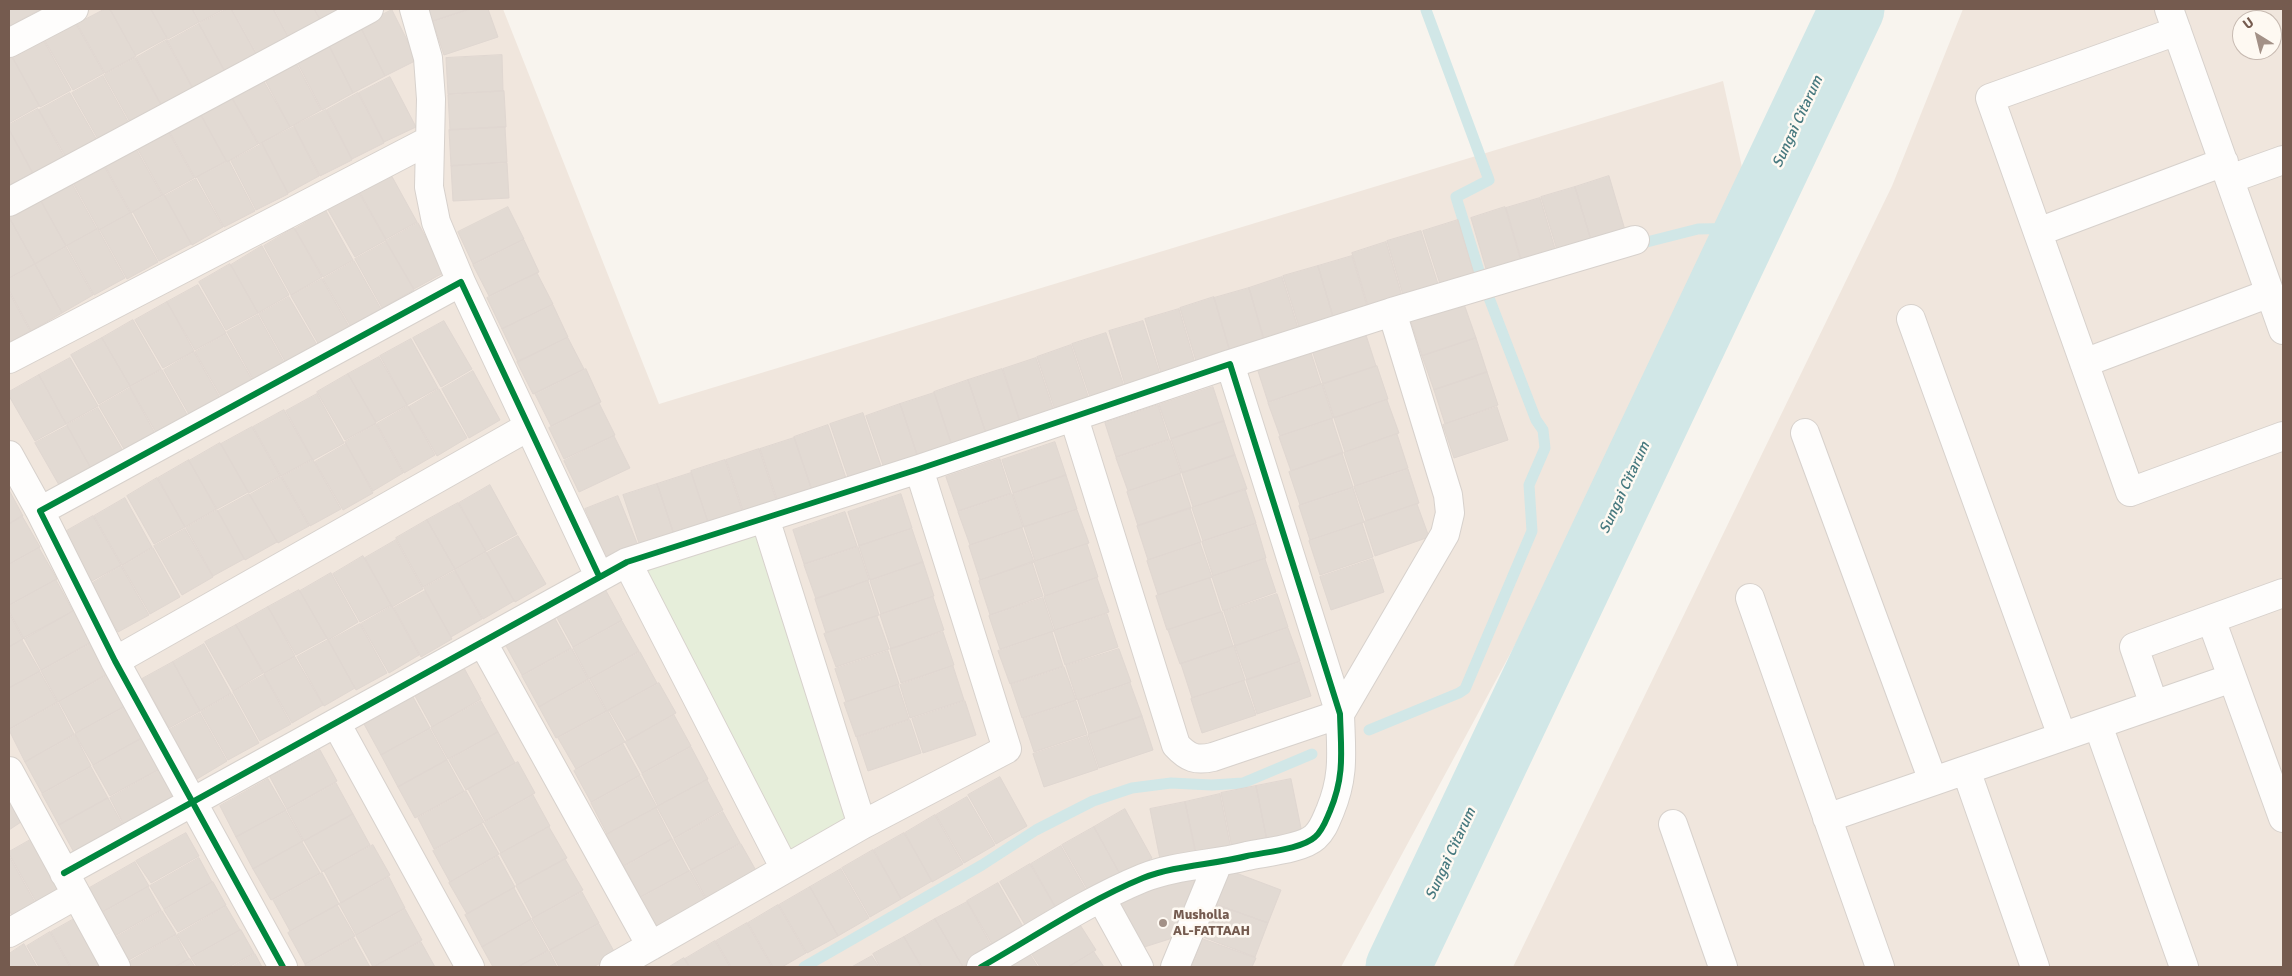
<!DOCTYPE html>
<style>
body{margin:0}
#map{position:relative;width:2292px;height:976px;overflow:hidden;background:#f8f4ee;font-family:Signika,sans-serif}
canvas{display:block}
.frame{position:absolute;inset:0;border:10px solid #755b4f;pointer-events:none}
.north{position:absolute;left:2232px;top:10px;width:50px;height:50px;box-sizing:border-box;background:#fef9f2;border:1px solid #c7bab1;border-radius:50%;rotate:324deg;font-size:14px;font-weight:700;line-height:20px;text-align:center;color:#755b4f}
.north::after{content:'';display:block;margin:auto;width:18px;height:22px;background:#a39187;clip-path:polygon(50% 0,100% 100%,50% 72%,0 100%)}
</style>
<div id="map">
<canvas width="2292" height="976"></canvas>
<div class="frame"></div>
<div class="north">U</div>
</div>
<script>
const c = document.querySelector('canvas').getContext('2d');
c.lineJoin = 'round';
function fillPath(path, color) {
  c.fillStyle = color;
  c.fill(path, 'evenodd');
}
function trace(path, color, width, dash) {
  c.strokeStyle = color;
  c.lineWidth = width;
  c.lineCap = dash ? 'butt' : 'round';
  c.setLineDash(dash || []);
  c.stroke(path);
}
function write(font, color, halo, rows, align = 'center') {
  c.font = font + ' Signika,sans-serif';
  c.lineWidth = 5;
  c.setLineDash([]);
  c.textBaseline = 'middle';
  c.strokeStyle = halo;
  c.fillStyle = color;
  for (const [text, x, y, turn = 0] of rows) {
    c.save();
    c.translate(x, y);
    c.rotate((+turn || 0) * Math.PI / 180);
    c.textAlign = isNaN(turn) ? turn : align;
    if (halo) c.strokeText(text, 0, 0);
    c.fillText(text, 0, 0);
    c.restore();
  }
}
const residential = new Path2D(`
 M9 9H503L659 404 1723 81 1751 208 1341 967H9Z
 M1963 9H2283V967H1513L1892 186ZM2242 20H2272V50H2242Z`);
const green = new Path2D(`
 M765 518 862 825 785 869 627 562Z`);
const stream = new Path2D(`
 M1426 10 1489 180 1456 197 1479 271
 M1635 245 1698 229 1748 228
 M1369 730 1459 693 1465 689 1532 531 1529 485 1545 448 1543 430 1536 420 1486 290 1493 288
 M804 967 982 865 1036 830 1093 801 1132 788 1171 783 1212 785 1243 783 1312 754`);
const river = new Path2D(`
 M1398 967 1852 9`);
const building = new Path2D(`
 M9 9H41L10 26Z
 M105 9H110L136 56 105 73 77 24Z
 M110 9H151L167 38 136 55Z
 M151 9H192L199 22 168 39Z
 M193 9H224L200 22Z
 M227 9H231L257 56 226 73 199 24Z
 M232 9H273L289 39 258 56Z
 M274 9H314L322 22 290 39Z
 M315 9H345L321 21Z
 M429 9H469L433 21Z
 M471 9H488L498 37 444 55 433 22Z
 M392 10 417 60 385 76 360 26Z
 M76 24 104 73 73 90 45 41Z
 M199 24 226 74 194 91 167 42Z
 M360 26 385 76 353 93 328 43Z
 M167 40 194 90 162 106 136 58Z
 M44 41 71 90 40 107 13 58Z
 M328 44 353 93 322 110 296 60Z
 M502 55 503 91 448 94 446 58Z
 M12 57 39 106 9 123V59Z
 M135 58 162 107 131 124 104 75Z
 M295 61 321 110 290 127 264 78Z
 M103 76 130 125 99 141 72 93Z
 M390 77 416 127 384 142 359 93Z
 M262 78 290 127 259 144 231 96Z
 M504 91 506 127 450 130 448 95Z
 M70 93 98 142 67 159 39 110Z
 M358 93 384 143 352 159 327 110Z
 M230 95 258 144 227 162 200 113Z
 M38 109 65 158 34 175 9 129V125Z
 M326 110 352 160 320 176 294 126Z
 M199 112 226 161 195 178 168 129Z
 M294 127 319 176 288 193 262 143Z
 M505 127 507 162 451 166 449 130Z
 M167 129 194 178 163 195 136 146Z
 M9 130 34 176 9 189Z
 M262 144 288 194 256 210 231 161Z
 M135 147 162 195 131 213 104 164Z
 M229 161 255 211 224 227 197 177Z
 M507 163 509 198 453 201 451 166Z
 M103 164 130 213 99 230 72 181Z
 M390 173 417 222 386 239 359 191Z
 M1609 176 1625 230 1591 240 1575 187Z
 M196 179 223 227 192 245 165 196Z
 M70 180 97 229 66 246 39 197Z
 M1575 187 1591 240 1557 250 1541 197Z
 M358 191 386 240 355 257 327 208Z
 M164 195 191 244 159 261 133 212Z
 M39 198 66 246 35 264 9 217V214Z
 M1540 198 1556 252 1522 262 1506 208Z
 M508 207 524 239 473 264 458 232Z
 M1505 207 1521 261 1487 272 1471 218Z
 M326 211 353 260 323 277 295 229Z
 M131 213 158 262 127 279 100 230Z
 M9 217 35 264 9 278Z
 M1458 220 1474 274 1440 284 1423 231Z
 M418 223 445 272 414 289 386 241Z
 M294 228 322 277 291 295 264 246Z
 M98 229 125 278 94 295 67 246Z
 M1421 231 1438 284 1403 295 1387 241Z
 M524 240 539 272 489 296 473 265Z
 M386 242 414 290 382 308 355 259Z
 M1386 242 1402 296 1368 306 1352 253Z
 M262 246 289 295 258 313 231 265Z
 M66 247 93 295 62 313 35 264Z
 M1352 256 1368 309 1334 320 1318 266Z
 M354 261 381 309 351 327 323 279Z
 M35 264 62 313 31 331 9 290V279Z
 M230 264 258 313 226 330 199 282Z
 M1318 266 1334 320 1300 330 1283 276Z
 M537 273 553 304 502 329 487 298Z
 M1282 277 1299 331 1265 342 1249 288Z
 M322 279 350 328 319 345 291 296Z
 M198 285 226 333 195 350 167 302Z
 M1249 288 1264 341 1230 352 1214 298Z
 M9 292 30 331 9 343Z
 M289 297 317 345 286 363 259 314Z
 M1214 297 1230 351 1196 361 1180 308Z
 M167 302 194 351 163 368 135 320Z
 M1464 304 1476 338 1422 356 1411 322Z
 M553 305 568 337 518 362 502 329Z
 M1179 309 1195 363 1161 373 1145 319Z
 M258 315 285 364 254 381 227 332Z
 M133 320 161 369 130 386 102 338Z
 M444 321 472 369 441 387 413 338Z
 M1143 321 1160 374 1125 385 1109 331Z
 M1365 332 1376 366 1323 384 1312 350Z
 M1106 333 1124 386 1090 397 1072 344Z
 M226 334 254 383 223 400 195 352Z
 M102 338 130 386 99 404 71 355Z
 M568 338 584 369 533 394 517 362Z
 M1476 338 1487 372 1434 390 1422 356Z
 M411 339 438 388 407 405 380 356Z
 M1071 345 1089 399 1055 410 1037 357Z
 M1310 350 1321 384 1268 402 1257 368Z
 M194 352 222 401 191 418 164 370Z
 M379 357 407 405 376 422 348 374Z
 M70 358 98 406 66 424 39 375Z
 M1036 358 1054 411 1020 422 1003 369Z
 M1377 366 1388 399 1334 418 1323 384Z
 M586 369 601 402 551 426 535 394Z
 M1002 369 1020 422 986 433 968 380Z
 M162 370 189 418 158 436 130 387Z
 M473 371 500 420 469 438 442 389Z
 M1487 372 1498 405 1445 424 1434 390Z
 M348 374 376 423 345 440 317 392Z
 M39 375 66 424 35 441 9 396V392Z
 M968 380 986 433 952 445 934 392Z
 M1322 384 1333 418 1280 436 1268 403Z
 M1213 387 1224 421 1171 439 1159 405Z
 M130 388 157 437 127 454 99 406Z
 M439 389 467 438 437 456 409 407Z
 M934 393 952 446 918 457 900 404Z
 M317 394 344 443 313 460 286 411Z
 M1387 400 1399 433 1345 452 1334 418Z
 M599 403 615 435 564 459 549 428Z
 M900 404 918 457 884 468 866 416Z
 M1158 405 1169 439 1116 457 1105 423Z
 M408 406 435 455 404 473 377 424Z
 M1497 407 1508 440 1454 458 1443 425Z
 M98 408 126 456 94 474 67 425Z
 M284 410 312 459 281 476 253 427Z
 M863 413 881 466 848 477 830 424Z
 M1332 419 1343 453 1291 471 1279 437Z
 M1224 421 1235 455 1182 473 1171 439Z
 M376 424 403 473 373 491 345 442Z
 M828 425 846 478 812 490 794 437Z
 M67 426 94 474 63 492 35 443Z
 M252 427 280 476 249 493 221 444Z
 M1397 434 1408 468 1355 486 1344 453Z
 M614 436 630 468 579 492 564 461Z
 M794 438 812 490 778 502 760 449Z
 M1170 440 1181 473 1128 491 1116 458Z
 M1055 442 1066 475 1013 493 1002 460Z
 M220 443 248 492 217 509 189 461Z
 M346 444 373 493 343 510 315 462Z
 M759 449 777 502 744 513 726 460Z
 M1342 453 1353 487 1300 505 1289 472Z
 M1235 455 1247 489 1193 507 1182 473Z
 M1000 459 1011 493 958 511 946 477Z
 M189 460 216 509 185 527 158 478Z
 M313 460 341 509 310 526 282 477Z
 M725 460 743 513 709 525 691 471Z
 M1408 469 1419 503 1366 521 1354 487Z
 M691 473 709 525 675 537 657 484Z
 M1180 474 1191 508 1138 526 1127 492Z
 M1066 475 1077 509 1024 527 1013 494Z
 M281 477 309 526 278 543 250 495Z
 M157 478 185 527 154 544 127 496Z
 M657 484 675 537 641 549 623 495Z
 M490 485 517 534 486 551 459 503Z
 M1353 488 1364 522 1310 540 1299 506Z
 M1245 489 1256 523 1203 541 1192 508Z
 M9 490 23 516 9 524Z
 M249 494 277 542 245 560 218 511Z
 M901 494 912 528 859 546 848 512Z
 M1012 494 1023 527 970 545 958 512Z
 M618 496 639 548 607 561 585 509Z
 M125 498 152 547 122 565 94 516Z
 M458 503 486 551 455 569 427 520Z
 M1417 504 1429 537 1375 556 1364 522Z
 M1190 508 1201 542 1148 560 1137 526Z
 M217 510 244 559 213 576 186 528Z
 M1077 510 1089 543 1035 561 1024 527Z
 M845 512 857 546 804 564 793 530Z
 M22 516 40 547 9 564V524Z
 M93 516 121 565 90 582 63 533Z
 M427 520 455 569 423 587 396 538Z
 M1362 523 1373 557 1320 575 1309 541Z
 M1256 524 1266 558 1213 576 1202 542Z
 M1022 528 1034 562 980 580 969 546Z
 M185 529 213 577 182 595 154 546Z
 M912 529 923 562 870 580 859 546Z
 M518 536 546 584 515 602 487 553Z
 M396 540 423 589 392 607 365 558Z
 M1200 543 1212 577 1158 595 1147 561Z
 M1087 544 1098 577 1045 596 1034 562Z
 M858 547 869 580 816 599 804 565Z
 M39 548 57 579 9 605V565Z
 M153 548 180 597 150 614 122 566Z
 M486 552 514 601 483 619 455 570Z
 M363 556 391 605 360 622 333 574Z
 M1265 559 1276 592 1223 611 1212 577Z
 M1373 559 1384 592 1331 610 1320 577Z
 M923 562 934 596 881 614 870 581Z
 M1032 562 1043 596 990 615 979 581Z
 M121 566 149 615 118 632 91 584Z
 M455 571 482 619 451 637 424 588Z
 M331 573 358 622 328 640 300 591Z
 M1097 578 1109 612 1055 630 1044 597Z
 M1210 578 1221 612 1167 630 1156 596Z
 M56 580 73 611 24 639 9 611V606Z
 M868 581 879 615 826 633 815 599Z
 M605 589 622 620 573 647 556 616Z
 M299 590 327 638 296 655 268 607Z
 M425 591 452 639 421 657 394 608Z
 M1277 594 1288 627 1235 646 1224 612Z
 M933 597 944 630 891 649 880 615Z
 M1043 598 1054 631 1000 649 989 616Z
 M392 606 419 655 389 673 361 624Z
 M268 607 295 656 264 673 236 625Z
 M74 611 91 642 41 670 24 638Z
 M1222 612 1233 646 1180 664 1168 630Z
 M9 613 23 639 9 647Z
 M1107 614 1118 647 1065 665 1054 631Z
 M877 616 889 649 836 667 824 634Z
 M554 617 571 648 522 675 505 644Z
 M622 621 639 651 589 679 573 648Z
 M360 624 387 673 356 690 329 641Z
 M236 625 263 673 233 691 205 642Z
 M1288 628 1300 661 1247 680 1235 646Z
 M943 632 954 665 901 683 890 649Z
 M1052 632 1063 666 1010 684 998 651Z
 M22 640 40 671 9 688V647Z
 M328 640 355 688 324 706 297 657Z
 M90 644 107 674 58 702 41 671Z
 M204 644 231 693 200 711 173 662Z
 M1234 646 1245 680 1192 698 1181 664Z
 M572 649 588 679 539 707 522 676Z
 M1119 649 1131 682 1077 700 1066 666Z
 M888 651 899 684 846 702 835 669Z
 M640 652 657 683 607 711 590 679Z
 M295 657 323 705 292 723 264 674Z
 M173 662 200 711 169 728 142 679Z
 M1300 662 1311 696 1257 714 1246 680Z
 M953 666 964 700 910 718 900 685Z
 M1064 667 1076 700 1022 718 1011 685Z
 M464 668 481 699 432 727 415 696Z
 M40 672 57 702 9 729V688Z
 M108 675 125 706 76 733 59 702Z
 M264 675 291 724 260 741 233 692Z
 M589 680 606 711 556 738 539 707Z
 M1244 681 1256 715 1202 733 1191 699Z
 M659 683 676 713 627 741 609 710Z
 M1130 683 1142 716 1089 734 1078 701Z
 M898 685 909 719 856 737 844 703Z
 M232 694 259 743 228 760 201 712Z
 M413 697 430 728 381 755 364 724Z
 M481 701 498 732 448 759 431 728Z
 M965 701 976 735 923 753 912 719Z
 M1076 701 1087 734 1034 752 1023 719Z
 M58 703 74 734 25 762 9 730Z
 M125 707 142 738 93 765 75 734Z
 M608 711 625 742 576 769 558 738Z
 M200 713 227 761 197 779 169 730Z
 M674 715 691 746 642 773 625 742Z
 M1142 716 1153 750 1099 768 1088 735Z
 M910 720 921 753 868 771 857 738Z
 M430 729 447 760 398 787 381 755Z
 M498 732 515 763 466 790 449 760Z
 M75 735 91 766 42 793 25 762Z
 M1087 736 1098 769 1044 787 1033 754Z
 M142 738 159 769 110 796 93 766Z
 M623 744 640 775 591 802 574 771Z
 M691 747 708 779 658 806 642 774Z
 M320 750 337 781 287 809 270 777Z
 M447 760 464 791 415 818 398 787Z
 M518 762 535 793 485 821 468 789Z
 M91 767 108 798 59 825 42 794Z
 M159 770 176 802 126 829 110 798Z
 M640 776 657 807 607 834 591 803Z
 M1000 777 1027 826 996 844 968 795Z
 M268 779 286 810 236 837 220 806Z
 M1291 779 1302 833 1267 841 1256 786Z
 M707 780 723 810 674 838 657 807Z
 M336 783 353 814 304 841 287 810Z
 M1256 786 1267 840 1232 848 1221 793Z
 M466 791 484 822 434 849 418 818Z
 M9 793 24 820 9 830Z
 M1220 794 1231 849 1197 857 1185 802Z
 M533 795 550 826 501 853 484 823Z
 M967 797 995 845 964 863 936 815Z
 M108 798 125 829 76 856 59 825Z
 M1185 802 1196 856 1161 864 1150 809Z
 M656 808 672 839 623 866 606 835Z
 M1125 809 1152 858 1121 876 1094 827Z
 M286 811 303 841 253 869 236 837Z
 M723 812 740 843 691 870 674 839Z
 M353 814 370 845 322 872 304 841Z
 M935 815 963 864 932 882 905 833Z
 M482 824 499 854 450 882 433 851Z
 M549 827 567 858 517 885 500 854Z
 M1094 827 1121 876 1090 894 1062 845Z
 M186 833 199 856 151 883 136 861Z
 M904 833 932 881 901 899 874 850Z
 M32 839 60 891 38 905 9 854V852Z
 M672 839 689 871 640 897 624 867Z
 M302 842 320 873 271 900 253 869Z
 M741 844 758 874 708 902 691 870Z
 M373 845 390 875 341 903 324 871Z
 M1061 846 1089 895 1059 913 1031 864Z
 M873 850 901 899 870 917 842 868Z
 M9 856 36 904 14 919 9 910Z
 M498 856 515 887 467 914 449 883Z
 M199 858 212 882 164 909 150 886Z
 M565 859 583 890 533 918 516 886Z
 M135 862 149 886 100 913 86 890Z
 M1030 864 1058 912 1028 930 1000 882Z
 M841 869 869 918 838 936 810 887Z
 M1228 870 1281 890 1268 923 1215 904Z
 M690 871 707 902 657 929 640 898Z
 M322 873 339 904 290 931 273 900Z
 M1196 875 1179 936 1138 949 1112 902Z
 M389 877 405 908 356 935 339 904Z
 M213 882 226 905 178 932 164 910Z
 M998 883 1026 932 995 949 967 901Z
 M148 887 161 910 113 937 99 915Z
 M810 887 838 936 807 953 779 905Z
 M514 888 531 919 482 947 465 915Z
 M582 892 599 923 550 950 532 919Z
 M967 902 994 950 963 967 935 919Z
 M1215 904 1268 923 1255 957 1203 937Z
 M337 905 355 936 305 964 288 933Z
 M778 905 806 953 782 967H773L748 923Z
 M226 906 240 930 191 957 177 935Z
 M405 909 422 940 373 967 356 936Z
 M162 911 176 934 127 961 113 939Z
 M74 919 101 967H71L51 932Z
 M935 919 963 967H922L904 937Z
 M531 920 548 950 518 967H493L482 947Z
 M1077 920 1096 950 1068 967H1040L1029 950Z
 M747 923 772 967H731L716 941Z
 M599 924 616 955 593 967H559L550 950Z
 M241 930 254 953 229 967H197L191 958Z
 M50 932 70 967H39L27 946Z
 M176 935 189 959 174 967H128L126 964Z
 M904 937 921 967H880L873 954Z
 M354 938 370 967H306L305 965Z
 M1203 939 1256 958 1252 967H1192Z
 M715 941 730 967H690L685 959Z
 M421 942 435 967H374Z
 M24 944 37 967H9V954Z
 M549 951 557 967H518Z
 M1028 951 1038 967H1002Z
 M1094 952 1104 967H1069Z
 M255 954 262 967H232Z
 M872 956 879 967H852Z
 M684 958 689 967H669Z
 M190 959 195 967H176Z`);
const minor = new Path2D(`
 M414 9 428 58 431 99 429 187 436 222 461 282
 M2169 9 2283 330
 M2177 31 1990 98 2130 492 2283 436
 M9 43 74 9
 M2230 179 2283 160
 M9 202 369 9
 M2038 232 2224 162
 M1911 319 2062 736
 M9 359 430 140
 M2084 363 2270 293
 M1230 364 1392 312 1635 240
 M1074 418 1176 745C1188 758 1196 761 1213 757L1340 714 1445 534 1450 513 1448 495 1392 312
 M1805 433 1933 781
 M9 455 40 511
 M765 518 862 825
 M627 562 785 869
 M1750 598 1880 967
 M2211 619 2283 818
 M483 643 651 946
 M115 661 528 427
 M2154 705 2134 647 2283 593
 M336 723 470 967
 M2098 725 2184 967
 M1966 770 2035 967
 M9 771 116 967
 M1827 818 2232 678
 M1673 824 1723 967
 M64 873 627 562 919 469 1230 364 1340 714C1341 751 1345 775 1330 811 1326 820 1323 830 1315 837 1302 849 1265 852 1247 856 1212 865 1176 865 1143 878 1087 901 1034 937 981 967
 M1101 898 1139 967
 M9 933 76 895
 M283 967 115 661 40 511 461 282 599 576
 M614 967 862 825 1007 749 919 469
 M1175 967 1218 863`);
const cycleway = new Path2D(`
 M64 873 627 562 919 469 1230 364 1340 714C1341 751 1345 775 1330 811 1326 820 1323 830 1315 837 1302 849 1265 852 1247 856 1212 865 1176 865 1143 878 1087 901 1034 937 981 967
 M283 967 115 661 40 511 461 282 599 576`);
const markers = [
 [1163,923,5,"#a39187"]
];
const poiNames = [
 ["Musholla",1173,915],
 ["AL-FATTAAH",1173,931]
];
const waterNames = [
 ["Sungai Citarum",1798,122,-65],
 ["Sungai Citarum",1625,488,-65],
 ["Sungai Citarum",1451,854,-65]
];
fillPath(residential, '#f0e6dd');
fillPath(green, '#e6eeda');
trace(stream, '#d1e7e7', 11);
trace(river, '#d1e7e7', 65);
fillPath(building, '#e2dad3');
trace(building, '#e0d7d1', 1);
trace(minor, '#d7d1cc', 30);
trace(minor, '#fefdfc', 28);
trace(cycleway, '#00873e', 6);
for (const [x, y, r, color] of markers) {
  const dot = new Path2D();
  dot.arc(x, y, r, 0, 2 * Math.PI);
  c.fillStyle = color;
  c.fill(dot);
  trace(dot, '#fef9f2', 2);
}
write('bold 14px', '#755b4f', '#fef9f2', poiNames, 'left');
write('italic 15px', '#47797f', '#fef9f2', waterNames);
</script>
